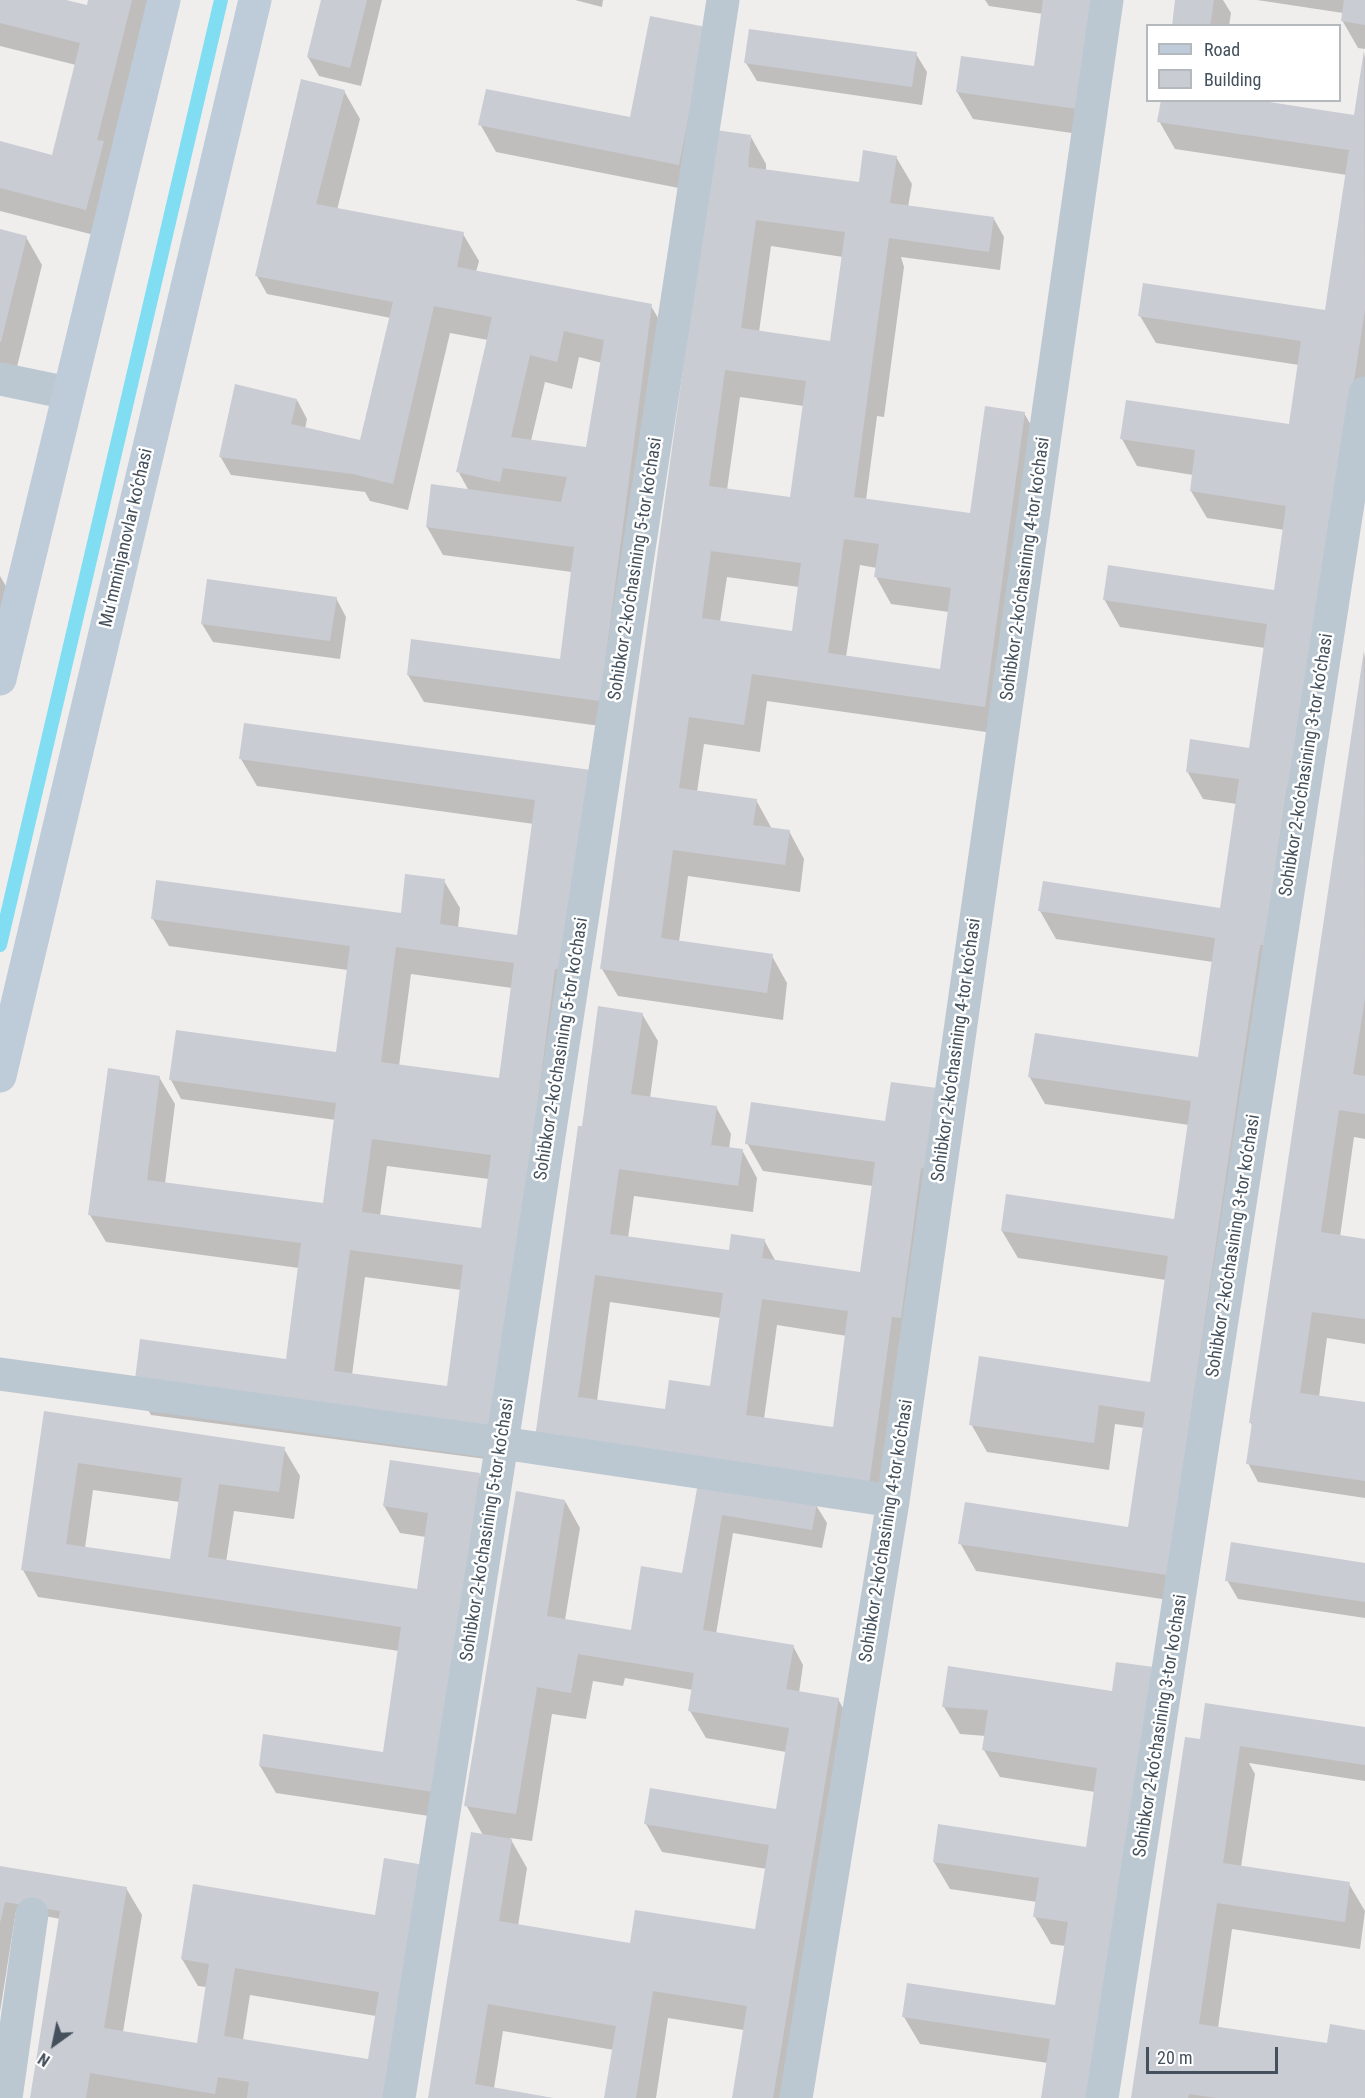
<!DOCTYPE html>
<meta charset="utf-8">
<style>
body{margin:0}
#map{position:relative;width:1365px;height:2098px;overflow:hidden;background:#f0eded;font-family:"Roboto Condensed",sans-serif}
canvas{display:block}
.legend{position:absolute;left:1146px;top:24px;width:195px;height:78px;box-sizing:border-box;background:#fff;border:2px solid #b4b9be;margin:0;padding:8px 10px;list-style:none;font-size:18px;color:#44515c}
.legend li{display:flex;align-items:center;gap:12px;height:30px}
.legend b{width:30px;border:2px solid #b4b9be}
.north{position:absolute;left:24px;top:2014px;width:60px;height:60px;-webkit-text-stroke:4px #fff;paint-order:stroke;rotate:213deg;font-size:16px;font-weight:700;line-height:24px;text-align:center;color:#44515c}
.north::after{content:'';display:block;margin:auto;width:21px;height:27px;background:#44515c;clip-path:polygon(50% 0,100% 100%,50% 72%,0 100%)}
.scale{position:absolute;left:1146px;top:2047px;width:132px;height:27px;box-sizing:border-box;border:3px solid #44515c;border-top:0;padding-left:8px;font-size:18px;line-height:21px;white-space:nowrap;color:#44515c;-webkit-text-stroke:4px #fff;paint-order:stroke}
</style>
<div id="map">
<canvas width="1365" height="2098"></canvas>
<ul class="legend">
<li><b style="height:8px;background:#becbd8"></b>Road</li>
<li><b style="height:16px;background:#c9ccd3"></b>Building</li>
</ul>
<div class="north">N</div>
<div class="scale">20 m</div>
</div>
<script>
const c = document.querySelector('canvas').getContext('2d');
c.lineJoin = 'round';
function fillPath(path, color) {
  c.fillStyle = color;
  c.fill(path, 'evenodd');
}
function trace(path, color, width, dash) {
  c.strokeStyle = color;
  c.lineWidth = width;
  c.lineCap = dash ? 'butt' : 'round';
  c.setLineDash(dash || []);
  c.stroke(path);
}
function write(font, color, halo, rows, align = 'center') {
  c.font = font + ' "Roboto Condensed",sans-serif';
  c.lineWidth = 5;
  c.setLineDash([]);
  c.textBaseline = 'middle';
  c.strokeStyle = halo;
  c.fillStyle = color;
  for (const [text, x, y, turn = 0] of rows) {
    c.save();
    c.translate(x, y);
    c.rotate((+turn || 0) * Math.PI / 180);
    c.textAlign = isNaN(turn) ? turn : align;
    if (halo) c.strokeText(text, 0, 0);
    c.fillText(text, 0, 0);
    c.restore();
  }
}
const shadow = new Path2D(`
 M0 0H59L88 7 90 0H154L102 237 0 211V143L53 156 76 65 0 46Z
 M323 0H382L361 86 319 76 308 57Z
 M575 0H603L602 7Z
 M985 0H1112L1093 136 973 119 957 92 1035 68 1043 14 989 6Z
 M1177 0H1223L1231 13 1229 26H1173Z
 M1257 0H1365V49L1358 48 1342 20 1343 13Z
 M705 29 694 191 496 152 480 124 631 119Z
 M1365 52V435L1182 1602 976 1571 960 1543 1130 1529 1144 1428 1115 1424 1109 1470 987 1452 971 1424 1151 1384 1166 1280 1018 1258 1002 1231 1175 1221 1189 1125 1045 1104 1029 1076 1199 1059 1213 962 1056 939 1040 911 1221 909 1237 804 1203 799 1187 771 1250 750 1265 648 1120 627 1104 599 1276 592 1285 530 1207 518 1191 491 1193 475 1137 466 1122 439 1291 426 1299 365 1156 343 1140 316 1327 312 1347 175 1175 149 1159 121 1355 117Z
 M916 54 927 72 922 105 757 81 746 63Z
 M302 81 344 91 360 119 337 210 463 234 479 261 476 272 651 306 667 333 615 728 424 702 408 675 561 660 572 572 443 555 427 527 433 486 469 491 458 471 488 340 450 333 408 510 370 501 365 492 231 475 220 456 297 400 307 419 305 429 361 444 391 318 267 294 257 276ZM579 357 602 363 587 449 531 441 545 382 572 389Z
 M751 137 766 164V171L860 184 896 157 912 184 908 207 994 219 1004 237 1000 270 901 257 904 267 884 417 877 416 866 500 972 515 1024 413 1040 441 1000 734 767 701 760 752 704 744 697 792 756 800 772 829 789 831 804 859 800 892 688 876 679 942 772 956 787 983 783 1020 618 996 602 969ZM771 246 843 257 831 342 759 332ZM740 397 804 406 791 499 727 490ZM860 565 877 568 876 577 891 604 949 612 942 671 846 657ZM727 577 799 587 793 632 720 622Z
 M0 231 26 237 42 265 13 383 0 380Z
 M0 576 10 593 0 647Z
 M336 598 346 617 340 659 213 642 202 624Z
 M1365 652V1139L1354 1137 1340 1237 1365 1241V1344L1327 1338 1319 1397 1365 1404V1498L1258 1482 1248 1463 1253 1427 1250 1422Z
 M241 759 590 771 509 1462 151 1415 135 1387 287 1361 299 1268 106 1242 90 1215 159 1077 175 1104 165 1184 325 1205 336 1120 181 1099 171 1080 337 1053 348 970 169 946 153 919 402 914 444 881 460 908 458 928 519 936 534 824 257 786ZM411 974 512 988 500 1080 399 1066ZM387 1166 489 1179 483 1229 380 1216ZM365 1277 461 1290 448 1388 352 1375Z
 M642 1014 658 1041 650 1098 716 1107 731 1134 729 1149 742 1150 757 1178 753 1212 634 1196 628 1238 730 1252 764 1240 776 1262 861 1274 873 1186 763 1171 747 1143 887 1122 936 1090 884 1511 814 1502 827 1523 822 1548 733 1533 716 1634 793 1646 803 1665 799 1693 838 1699 853 1726 793 2098H733L744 2030 668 2018 656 2098H606L614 2050 503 2031 494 2088 551 2098H430L483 1835 466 1805 565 1501 580 1528 565 1620 632 1631 684 1575 699 1485 552 1465 583 1128ZM610 1302 721 1318 712 1388 667 1410 597 1401ZM777 1325 847 1336 834 1429 764 1419ZM625 1678 693 1690 690 1711 706 1738 786 1752 777 1811 646 1824 662 1852 767 1869 756 1931 631 1945 518 1926 527 1868 510 1838 532 1841 552 1714 586 1719 593 1681 623 1686Z
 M46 1413 284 1449 300 1476 294 1519 234 1511 226 1562 418 1591 426 1537 400 1533 384 1506 479 1475 495 1502 449 1819 276 1793 260 1766 384 1754 399 1651 38 1597 23 1570ZM93 1490 180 1502 172 1561 85 1548Z
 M1365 1564V1618L1238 1599 1227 1580Z
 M1160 1670 1043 2098 1048 2063 920 2044 904 2017 1056 2007 1065 1946 1051 1944 1035 1917 1037 1902 950 1889 934 1862 1087 1848 1095 1792 1000 1777 984 1750 986 1736 960 1734 944 1707 1113 1693Z
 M1365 1728V1781L1249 1763 1255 1774 1241 1867 1349 1884 1365 1911 1360 1949 1232 1929 1218 2028 1328 2045 1365 2031V2098H1133L1203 1742Z
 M0 1867 126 1888 142 1915 123 2032 198 2045 207 1987 198 1986 182 1959 376 1916 405 2098H31L61 1919 16 1911 0 2012ZM250 1995 376 2016 369 2061 243 2040Z`);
const stream = new Path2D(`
 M0 945 221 0`);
const building = new Path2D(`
 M0 0H66L87 5 88 0H132L97 140 104 141 86 210 0 188V141L52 155 80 43 0 23Z
 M321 0H367L350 68 307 57Z
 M1043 0H1093L1078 109 956 92 961 56 1034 66Z
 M1175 0H1214L1210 26H1172Z
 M1344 0H1365V25L1341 21Z
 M650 16 706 27 679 165 478 125 486 89 630 117Z
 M749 29 917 52 912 87 744 63Z
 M1364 50 1365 309 1292 787 1287 786 1264 945H1260L1167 1575 958 1544 965 1502 1128 1527 1145 1412 1099 1405 1094 1443 969 1425 979 1356 1150 1382 1168 1256 1001 1231 1006 1194 1174 1219 1191 1101 1028 1077 1035 1033 1198 1057 1215 938 1038 911 1043 881 1220 908 1239 779 1186 772 1190 739 1249 748 1267 624 1103 600 1108 565 1274 590 1286 506 1190 491 1195 450 1120 439 1126 400 1289 424 1301 341 1138 316 1143 283 1325 310 1349 150 1157 122 1161 100H1256L1354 115Z
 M301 79 345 90 316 204 464 232 457 267 652 304 600 701 407 675 411 639 560 659 574 547 426 527 431 484 561 502 567 477 503 468 500 482 456 472 492 317 434 306 393 484 353 474 219 457 235 384 297 399 291 424 360 440 393 302 255 276ZM564 331 604 340 586 447 511 437 530 355 557 362Z
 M716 130 751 135 748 167 859 182 863 150 897 156 890 203 994 217 989 252 889 238 854 497 970 513 985 406 1025 412 985 707 752 674 744 725 689 717 679 788 757 799 753 825 790 830 785 865 673 850 661 938 773 954 767 993 600 969ZM756 220 845 232 830 341 741 328ZM725 370 806 381 790 497 709 486ZM844 539 879 544 874 577 951 588 940 669 828 653ZM711 551 801 563 792 631 702 618Z
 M0 229 27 236 1 342H0Z
 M207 579 337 597 330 641 201 624Z
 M1364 650 1365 998 1353 1074 1365 1076V1114L1339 1110 1321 1232 1365 1239V1319L1312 1312 1300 1393 1365 1402V1481L1246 1464 1252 1423H1249Z
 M244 723 591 770 565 970 555 969 494 1436 134 1388 140 1339 286 1359 301 1243 88 1215 108 1068 160 1076 147 1180 323 1203 336 1103 169 1080 176 1030 336 1052 350 946 151 919 156 880 401 913 405 874 445 879 440 924 517 935 535 800 239 759ZM396 947 514 963 499 1078 381 1062ZM372 1139 491 1155 481 1228 362 1212ZM350 1250 463 1265 447 1386 334 1371Z
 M598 1006 643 1013 631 1094 717 1106 711 1145 743 1149 738 1186 619 1169 610 1234 729 1250 731 1234 765 1239 762 1258 860 1272 875 1162 745 1144 751 1102 885 1121 891 1082 937 1088 926 1169 921 1168 901 1318 892 1317 869 1485 535 1438 578 1126H582ZM595 1275 723 1293 710 1386 669 1380 665 1409 578 1397ZM762 1299 848 1311 833 1427 746 1415Z
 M44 1411 285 1447 279 1492 219 1484 208 1557 417 1589 428 1513 383 1506 390 1460 480 1473 434 1792 259 1766 263 1734 383 1752 401 1627 21 1570ZM78 1463 182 1478 170 1559 66 1544Z
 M698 1483 817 1503 812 1530 722 1515 703 1630 794 1645 786 1689 839 1698 773 2098H732L747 2006 653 1991 636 2098H604L616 2026 488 2004 475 2084 553 2098H428L471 1832 512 1839 499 1921 630 1943 635 1910 755 1929 769 1845 644 1824 650 1788 776 1809 789 1728 688 1711 694 1673 578 1654 571 1693 537 1687 516 1814 464 1806 516 1491 565 1500 547 1616 631 1630 641 1566 682 1573Z
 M1231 1542 1365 1563V1602L1225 1581Z
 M1116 1662 1161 1668 1090 2098H1041L1050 2039 902 2017 907 1983 1055 2005 1068 1922 1033 1917 1039 1878 933 1862 938 1824 1086 1847 1097 1768 982 1750 988 1710 942 1707 948 1666 1112 1691Z
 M1205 1703 1365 1727V1765L1240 1746 1223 1863 1350 1882 1345 1922 1217 1903 1199 2024 1327 2043 1330 2024 1365 2030V2098H1217L1189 2094 1188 2098H1131L1185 1737 1200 1739Z
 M384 1858 424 1865 386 2098H247L249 2082 218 2077 215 2094 90 2073 86 2098H30L60 1911 5 1902 0 1923V1866L127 1887 104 2028 197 2043 209 1964 181 1959 193 1884 375 1915ZM235 1968 379 1992 368 2059 224 2036Z`);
const street = new Path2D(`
 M0 379 68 393
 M0 1374 502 1443 893 1501
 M6 2098 32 1914
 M399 2098 502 1443 723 0
 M796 2098 893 1501 1107 0
 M1102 2098 1365 393`);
const secondary = new Path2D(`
 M0 679 164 0
 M0 1076 255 0`);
const streetNames = [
 ["Mu’mminjanovlar ko‘chasi",127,538,-77],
 ["Sohibkor 2-ko‘chasining 5-tor ko‘chasi",636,569,-81],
 ["Sohibkor 2-ko‘chasining 4-tor ko‘chasi",1026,569,-82],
 ["Sohibkor 2-ko‘chasining 3-tor ko‘chasi",1307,765,-81],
 ["Sohibkor 2-ko‘chasining 5-tor ko‘chasi",562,1049,-81],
 ["Sohibkor 2-ko‘chasining 4-tor ko‘chasi",957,1050,-82],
 ["Sohibkor 2-ko‘chasining 3-tor ko‘chasi",1234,1246,-81],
 ["Sohibkor 2-ko‘chasining 5-tor ko‘chasi",488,1530,-81],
 ["Sohibkor 2-ko‘chasining 4-tor ko‘chasi",887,1531,-81],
 ["Sohibkor 2-ko‘chasining 3-tor ko‘chasi",1161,1726,-81]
];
fillPath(shadow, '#0003');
trace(stream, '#81ddf2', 14);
fillPath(building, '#c9ccd3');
trace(street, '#bcc8d1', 33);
trace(secondary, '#becbd8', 33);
write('18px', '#44515c', '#fff', streetNames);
</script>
